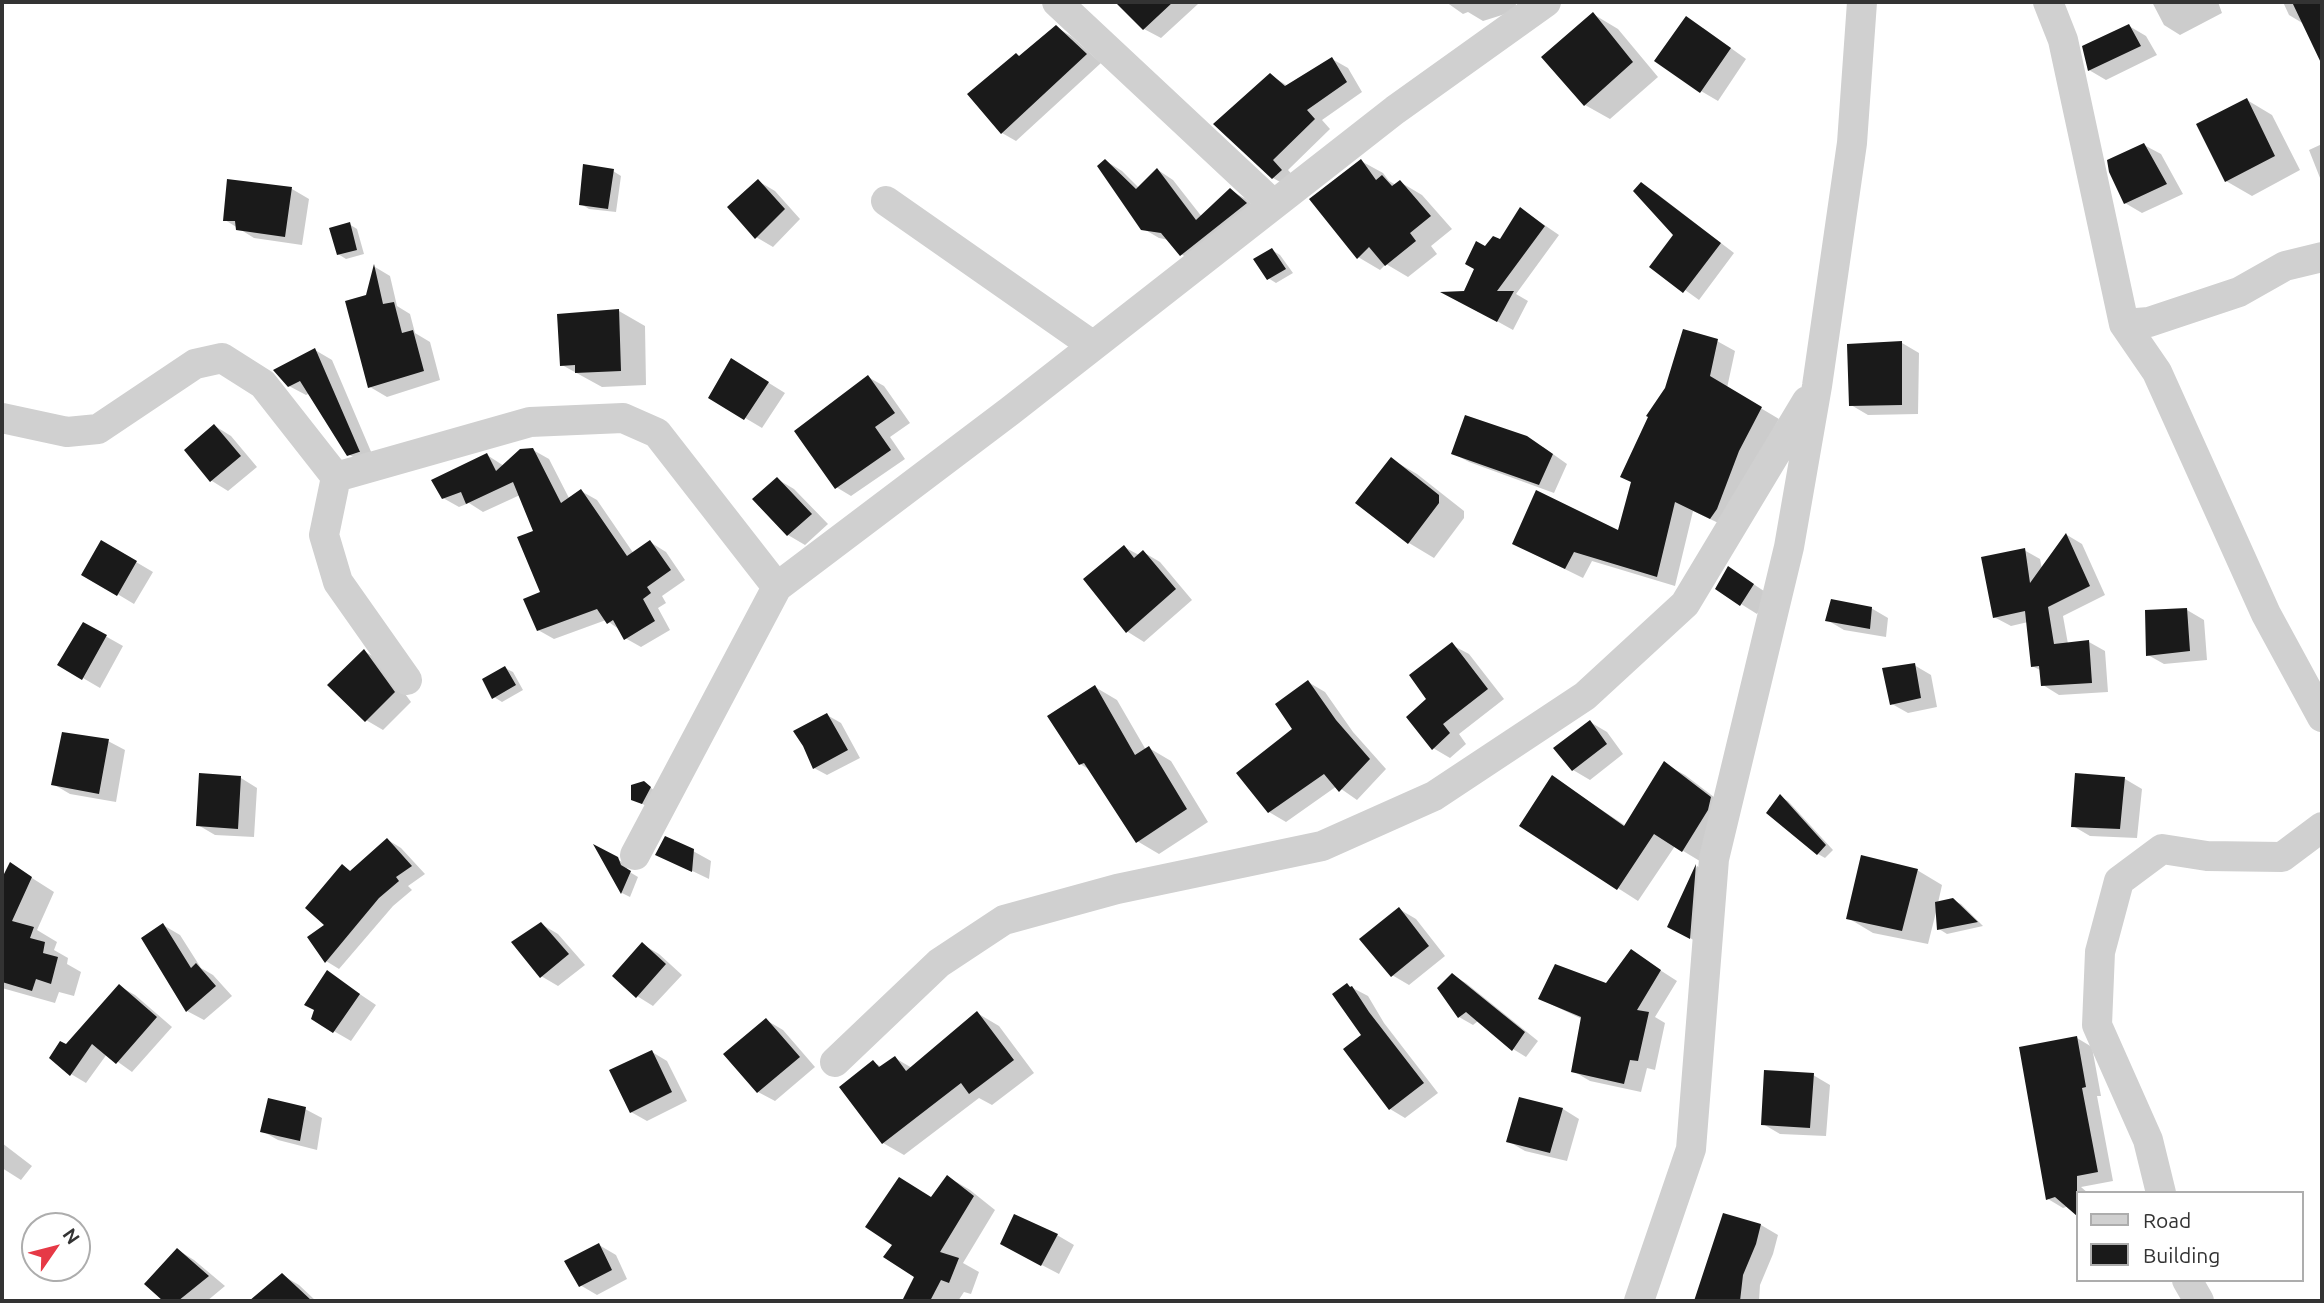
<!DOCTYPE html>
<style>
body{margin:0}
#map{position:relative;width:2324px;height:1303px;overflow:hidden;background:#fff;font-family:Ubuntu,sans-serif}
canvas{display:block}
.frame{position:absolute;inset:0;border:4px solid #333;pointer-events:none}
.legend{position:absolute;left:2076px;top:1191px;width:228px;height:91px;box-sizing:border-box;background:#fff;border:2px solid #adadad;margin:0;padding:9px 12px;list-style:none;font-size:21px;color:#333}
.legend li{display:flex;align-items:center;gap:14px;height:35px}
.legend b{width:35px;border:2px solid #adadad}
.north{position:absolute;left:21px;top:1212px;width:70px;height:70px;box-sizing:border-box;background:#fff;border:2px solid #adadad;border-radius:50%;rotate:55deg;font-size:19px;font-weight:700;line-height:28px;text-align:center;color:#333}
.north::after{content:'';display:block;margin:auto;width:24px;height:32px;background:#e63946;clip-path:polygon(50% 0,100% 100%,50% 72%,0 100%)}
</style>
<div id="map">
<canvas width="2324" height="1303"></canvas>
<div class="frame"></div>
<ul class="legend">
<li><b style="height:9px;background:#d0d0d0"></b>Road</li>
<li><b style="height:19px;background:#1a1a1a"></b>Building</li>
</ul>
<div class="north">N</div>
</div>
<script>
const c = document.querySelector('canvas').getContext('2d');
c.lineJoin = 'round';
function fillPath(path, color) {
  c.fillStyle = color;
  c.fill(path, 'evenodd');
}
function trace(path, color, width, dash) {
  c.strokeStyle = color;
  c.lineWidth = width;
  c.lineCap = dash ? 'butt' : 'round';
  c.setLineDash(dash || []);
  c.stroke(path);
}
const shadow = new Path2D(`
 M1117 2H1197L1198 4 1161 38 1144 29Z
 M1446 2H1515L1518 10 1483 21 1468 12 1463 14Z
 M2152 2H2218L2222 13 2180 35 2164 25Z
 M2283 2H2322V49L2314 44 2304 24 2289 15Z
 M1593 14 1618 29 1658 77 1610 119 1585 105Z
 M2129 26 2146 36 2157 55 2106 80 2089 70Z
 M1056 27 1071 36 1101 63 1016 141 1002 133 1020 57Z
 M1703 28 1746 59 1718 101 1701 91Z
 M1332 59 1348 68 1362 92 1322 120 1330 129 1288 170 1297 180 1289 187 1273 178 1216 124 1270 75 1288 86Z
 M2247 100 2272 115 2300 170 2252 196 2226 181Z
 M2322 144V183L2309 150Z
 M2144 145 2161 154 2183 194 2142 213 2125 203Z
 M1106 161 1122 171 1139 188 1158 170 1173 180 1202 217 1230 190 1246 199 1261 213 1197 264 1181 254 1169 240 1159 238 1142 228Z
 M1361 161 1383 173 1389 181 1396 185 1400 182 1422 195 1452 229 1431 246 1437 254 1408 277 1386 264 1380 270 1358 257Z
 M613 171 621 176 616 212 589 209 581 204Z
 M228 181 292 189 309 199 302 245 254 238 225 220Z
 M758 181 775 191 800 219 773 247 756 237Z
 M1641 184 1656 193 1734 253 1699 300 1652 266 1675 235Z
 M1521 209 1559 235 1516 294 1528 301 1513 330 1446 293H1465L1486 249 1500 241Z
 M349 224 357 229 364 254 346 259 338 254Z
 M1272 250 1280 255 1293 273 1276 283 1268 278Z
 M375 267 390 276 397 306 410 314 415 333 430 342 440 380 387 397 370 387 368 296Z
 M619 311 645 326 646 385 602 387 562 365 559 316Z
 M1717 341 1735 351 1727 388 1779 419 1756 461 1729 528 1693 511 1675 586 1592 561 1583 578 1532 553 1619 533 1666 389Z
 M1902 343 1919 353 1918 414 1868 415 1851 405Z
 M315 350 332 360 375 461 365 464 348 454 310 393 306 395 289 386Z
 M748 370 785 393 762 428 710 397Z
 M868 377 884 386 910 423 890 437 905 459 851 496 836 487Z
 M215 426 231 436 257 467 228 491 212 481 186 451Z
 M1543 447 1567 464 1554 493 1469 462 1454 454Z
 M533 450 549 459 570 500 581 491 597 500 634 554 650 542 666 552 685 580 662 596 666 603 658 608 670 630 641 647 625 638 620 630 606 620 554 639 538 630 542 593 536 532 520 495 483 512 469 503 459 507 443 498 487 455 504 466Z
 M1391 459 1417 474 1464 511V518L1434 558 1409 543Z
 M777 479 794 489 828 524 805 545 788 535Z
 M2067 535 2082 544 2105 595 2063 616 2068 644 2089 642 2105 651 2108 692 2059 695 2043 685 2040 670 2032 666 2028 622 2011 626 1994 617 2024 550 2040 559 2042 569Z
 M102 542 153 572 134 604 84 574Z
 M1124 547 1139 555 1143 552 1160 562 1192 600 1144 642 1128 632 1086 580Z
 M1729 568 1770 595 1757 614 1741 604Z
 M1871 608 1888 618 1886 637 1844 630 1827 620Z
 M2187 610 2204 620 2207 660 2164 664 2148 655Z
 M84 624 123 646 100 688 59 664Z
 M1452 645 1469 654 1504 699 1459 734 1466 744 1450 758 1433 748 1428 699Z
 M364 651 381 661 411 702 383 730 366 720Z
 M1914 665 1931 675 1937 707 1908 713 1892 704Z
 M505 668 513 672 523 690 502 702 494 697Z
 M1308 682 1325 692 1353 732 1386 769 1357 800 1337 786 1286 822 1269 812Z
 M1095 687 1117 700 1146 750 1149 748 1171 761 1208 822 1159 854 1137 841 1090 770 1080 764Z
 M827 715 841 723 860 758 827 775 814 768 804 745Z
 M1590 722 1607 732 1623 754 1590 780 1573 770Z
 M108 741 125 750 116 802 70 794 53 784Z
 M1665 764 1685 775 1731 810 1703 863 1675 846 1638 901 1521 826 1552 777 1626 826Z
 M2077 775 2125 779 2142 789 2137 838 2090 836 2073 826Z
 M241 778 257 788 254 837 215 835 198 825Z
 M644 783 658 793 650 808 633 799Z
 M1780 797 1788 801 1833 850 1825 858 1818 854Z
 M388 840 401 848 425 874 408 886 412 890 393 906 339 969 326 961 327 925 342 866 352 872Z
 M597 848 626 864 628 871 638 877 630 897 622 893Z
 M693 851 711 861 709 879 657 854Z
 M10 864 54 892 37 930 57 942 54 950 68 958 67 964 81 972 74 996 59 992 55 1003 2 988V909Z
 M1697 866 1710 874 1704 946 1669 926Z
 M1917 870 1942 885 1938 903 1952 900 1961 904 1983 926 1947 934 1939 929 1937 908 1928 944 1873 933 1848 918Z
 M1399 909 1416 919 1445 956 1409 985 1392 975Z
 M541 924 558 934 585 965 558 986 541 976Z
 M163 925 180 935 201 968 213 975 232 996 204 1020 187 1011Z
 M642 944 659 954 682 975 653 1006 637 996Z
 M1632 952 1677 981 1655 1017 1665 1023 1655 1070 1647 1068 1641 1092 1590 1081 1573 1071 1582 1019 1540 999 1607 985Z
 M327 972 376 1005 351 1041 313 1019Z
 M1452 975 1466 983 1538 1041 1526 1057 1513 1049 1478 1021 1473 1025 1459 1017Z
 M1347 985 1368 996 1384 1023 1438 1093 1405 1118 1390 1109Z
 M119 986 135 995 172 1027 132 1072 107 1054 86 1083 71 1074 67 1046Z
 M977 1013 999 1026 1034 1073 992 1105 979 1098 904 1155 883 1143 873 1062 882 1067 895 1058 912 1068Z
 M766 1020 783 1030 815 1067 775 1101 758 1092Z
 M2077 1038 2092 1047 2101 1096H2097L2113 1181 2081 1187 2088 1193H2077V1213L2069 1206 2063 1208 2048 1199Z
 M652 1052 667 1061 687 1101 647 1121 631 1112Z
 M1813 1075 1830 1085 1826 1136 1780 1134 1763 1124Z
 M305 1109 322 1118 317 1150 278 1140 262 1131Z
 M1563 1109 1579 1119 1567 1161 1525 1151 1508 1141Z
 M2 1143 32 1166 21 1180 2 1168Z
 M948 1177 970 1190 995 1210 963 1263 979 1272 971 1294 964 1292 958 1301H904L917 1277 895 1244Z
 M1724 1215 1761 1225 1778 1235 1773 1254 1760 1285 1759 1301H1696Z
 M1057 1235 1074 1245 1059 1274 1019 1253Z
 M599 1245 616 1255 627 1279 597 1295 580 1285Z
 M178 1250 194 1260 225 1286 207 1301H166L146 1284Z
 M282 1275 299 1285 316 1301H261L258 1296Z`);
const building = new Path2D(`
 M1115 2H1173L1143 30Z
 M2292 2H2322V65Z
 M1593 12 1633 62 1584 106 1541 57Z
 M1686 16 1731 48 1700 93 1654 61Z
 M2129 24 2141 46 2088 71 2082 46Z
 M1056 25 1087 54 1001 134 967 94 1016 53 1019 56Z
 M1332 57 1347 82 1307 110 1315 119 1273 160 1282 170 1272 179 1213 124 1270 73 1285 86Z
 M2247 98 2275 156 2225 182 2196 124Z
 M2144 143 2167 184 2124 204 2109 172 2107 160Z
 M1105 159 1136 189 1157 168 1196 220 1230 188 1247 203 1180 256 1161 233 1141 230 1097 166Z
 M1361 159 1376 180 1382 175 1392 186 1400 180 1431 216 1410 233 1416 241 1385 266 1369 247 1357 259 1309 199Z
 M583 164 614 169 608 209 579 205Z
 M227 179 292 187 285 237 236 230 235 221H223Z
 M758 179 785 209 755 239 727 207Z
 M1641 182 1721 243 1683 293 1649 267 1673 235 1633 191Z
 M1520 207 1545 226 1497 291H1514L1497 322 1440 292 1464 291 1474 269 1465 264 1476 241 1485 246 1493 236 1500 239Z
 M350 222 357 250 337 255 329 228Z
 M1272 248 1286 269 1267 280 1253 259Z
 M374 264 383 304 394 302 402 333 413 330 424 371 368 388 345 301 366 295Z
 M619 309 621 371 575 373V365L560 366 557 314Z
 M1683 329 1718 339 1710 376 1762 407 1739 451 1717 509 1710 519 1675 502 1657 577 1574 552 1565 569 1512 544 1536 490 1618 530 1631 482 1620 477 1648 417 1646 416 1665 388Z
 M1902 341V405L1849 406 1847 344Z
 M315 348 360 452H359L347 456 300 381 288 387 273 370Z
 M731 358 769 382 744 420 708 398Z
 M868 375 895 413 875 427 891 450 835 489 794 431Z
 M1465 415 1527 436 1553 454 1539 485 1451 454Z
 M214 424 241 456 210 482 184 450Z
 M533 448 561 503 581 489 627 556 650 540 671 570 647 587 651 593 643 599 655 621 624 640 613 620 607 624 597 609 537 631 523 599 540 592 517 537 533 531 513 482 466 504 461 492 442 499 431 480 487 453 496 471 520 449Z
 M1391 457 1439 495V503L1408 544 1355 503Z
 M777 477 812 514 787 536 752 499Z
 M2066 533 2090 586 2048 607 2054 644 2089 640 2092 683 2041 686 2039 666 2031 667 2025 611 1993 618 1981 557 2025 548 2030 583Z
 M101 540 137 561 117 596 81 575Z
 M1124 545 1134 558 1143 550 1176 589 1126 633 1083 579Z
 M1728 566 1754 584 1740 606 1715 589Z
 M1831 599 1872 607 1870 629 1825 621Z
 M2187 608 2190 651 2146 656 2145 610Z
 M83 622 107 635 82 680 57 665Z
 M1452 642 1488 689 1443 724 1450 733 1432 750 1406 717 1426 699 1409 675Z
 M364 649 395 692 365 722 327 685Z
 M1915 663 1921 698 1890 705 1882 668Z
 M505 666 516 685 492 699 482 679Z
 M1308 680 1336 720 1370 759 1339 792 1324 774 1268 813 1236 773 1292 729 1275 704Z
 M1095 685 1135 755 1149 746 1187 809 1136 843 1084 763 1079 765 1047 716Z
 M827 713 848 750 813 769 803 746 793 731Z
 M1590 720 1607 744 1572 771 1553 748Z
 M62 732 109 739 99 794 51 785Z
 M1664 761 1711 797 1708 810 1682 852 1654 834 1617 890 1519 826 1552 775 1624 826Z
 M199 773 241 776 238 829 196 826Z
 M2075 773 2125 777 2120 829 2071 827Z
 M644 781 651 787 642 804 631 800V785Z
 M1780 794 1826 845 1817 855 1766 813Z
 M665 836 694 849 692 872 655 855Z
 M387 838 412 866 396 877 399 881 379 898 325 963 307 937 324 925 305 908 342 864 350 871Z
 M593 844 618 857 621 865 631 871 621 894Z
 M1861 855 1918 869 1902 931 1846 919Z
 M10 862 32 877 12 921 34 927 30 938 45 942 43 953 58 957 51 984 36 979 32 991 2 982V878Z
 M1696 864 1690 939 1667 927Z
 M1953 898 1978 922 1937 930 1935 902Z
 M1399 907 1429 946 1391 977 1359 939Z
 M541 922 569 954 540 978 511 942Z
 M163 923 191 968 196 963 216 986 186 1012 141 938Z
 M642 942 666 964 636 998 612 976Z
 M1631 949 1661 970 1637 1010 1649 1012 1638 1061 1630 1060 1624 1084 1571 1072 1581 1017 1538 999 1555 964 1606 983Z
 M327 970 360 994 333 1033 311 1019 314 1010 304 1005Z
 M1452 973 1525 1032 1512 1051 1466 1012 1458 1018 1437 988Z
 M1347 983 1350 987 1352 986 1369 1012 1424 1083 1389 1110 1343 1049 1361 1035 1332 994Z
 M119 984 157 1017 116 1064 92 1044 70 1076 49 1058 60 1041 66 1044Z
 M977 1011 1014 1060 969 1094 961 1083 882 1144 839 1087 873 1060 879 1067 895 1056 906 1071Z
 M766 1018 800 1057 757 1093 723 1054Z
 M2077 1036 2086 1087 2082 1088 2098 1172 2077 1176V1216L2055 1197 2046 1200 2019 1047Z
 M652 1050 672 1092 630 1113 609 1070Z
 M1764 1070 1814 1073 1810 1128 1761 1125Z
 M1519 1097 1563 1108 1550 1153 1506 1142Z
 M268 1098 306 1107 300 1141 260 1132Z
 M947 1175 974 1196 940 1252 959 1258 949 1283 941 1280 930 1301H902L914 1277 883 1257 892 1245 865 1227 899 1177 931 1197Z
 M1723 1213 1761 1224 1756 1244 1743 1275 1740 1301H1694Z
 M1014 1214 1058 1234 1041 1266 1000 1244Z
 M599 1243 612 1270 579 1287 564 1261Z
 M177 1248 209 1276 178 1301H163L144 1284Z
 M282 1273 312 1301H249Z`);
const street = new Path2D(`
 M1057 2 1273 204
 M2048 2 2063 40 2124 324 2157 372 2266 614 2322 717
 M886 201 1092 345
 M2124 324 2149 322 2239 292 2285 266 2322 257
 M2 418 67 432 98 429 195 364 222 358 263 384 336 477
 M407 680 338 582 324 535 336 477 530 422 623 418 657 433 777 587
 M635 855 777 587 1010 411 1395 110 1546 2
 M835 1062 939 963 1004 920 1117 889 1322 846 1434 796 1585 696 1685 604 1807 401
 M2161 1193 2148 1140 2097 1025 2100 952 2119 881 2162 849 2207 856 2282 857 2322 827
 M2187 1280 2199 1301
 M1639 1301 1691 1149 1714 859 1789 547 1817 386 1852 143 1862 2`);
fillPath(shadow, '#0003');
fillPath(building, '#1a1a1a');
trace(street, '#d0d0d0', 30);
</script>
